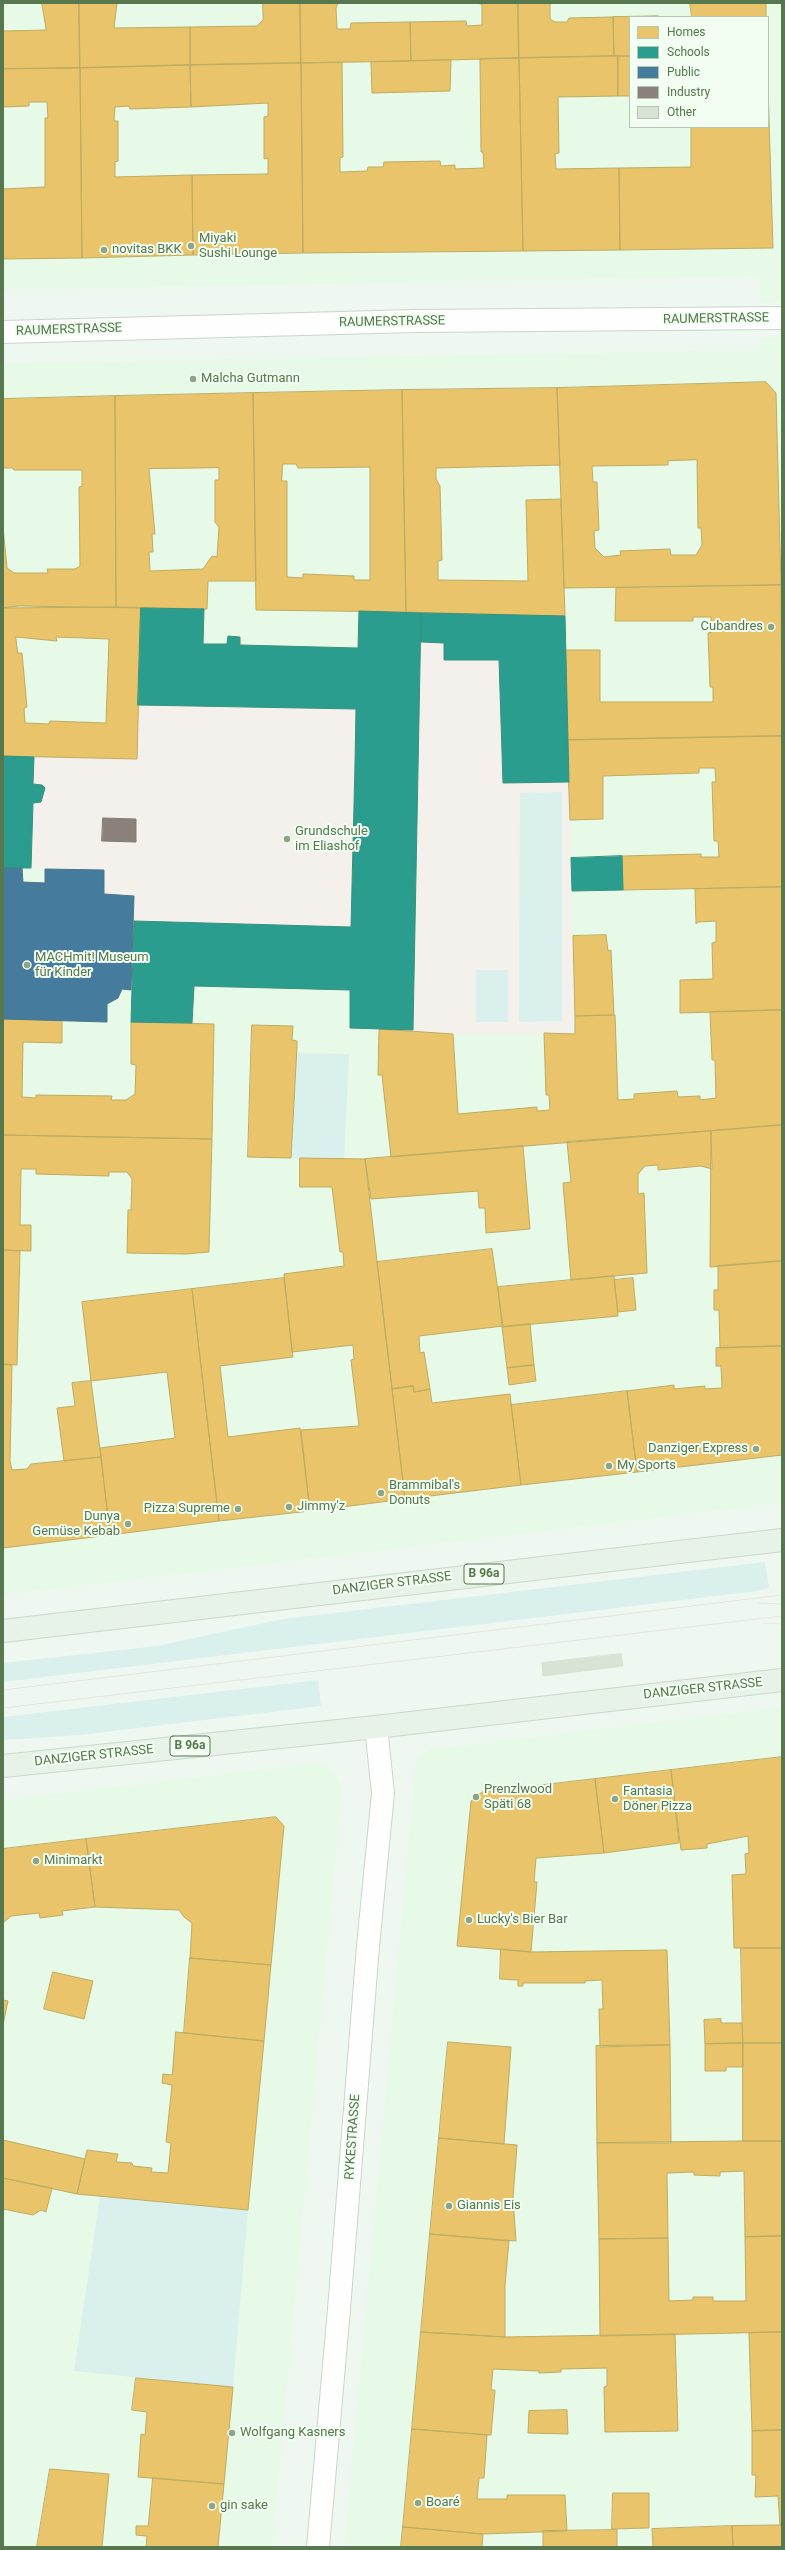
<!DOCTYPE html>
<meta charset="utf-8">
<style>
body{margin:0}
#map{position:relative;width:785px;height:2550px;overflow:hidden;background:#eff8f0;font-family:Roboto,sans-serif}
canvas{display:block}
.frame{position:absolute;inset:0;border:4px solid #57774e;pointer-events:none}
.legend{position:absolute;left:629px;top:16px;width:140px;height:112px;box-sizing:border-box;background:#f2fef2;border:1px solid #b4c8b0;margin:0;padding:5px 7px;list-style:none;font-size:12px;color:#57774e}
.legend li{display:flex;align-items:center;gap:8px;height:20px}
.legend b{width:20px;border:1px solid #b4c8b0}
</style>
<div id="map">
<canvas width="785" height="2550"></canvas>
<div class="frame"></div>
<ul class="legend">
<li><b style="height:11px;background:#e9c46a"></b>Homes</li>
<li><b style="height:11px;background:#2a9d8f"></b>Schools</li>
<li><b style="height:11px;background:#457b9d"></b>Public</li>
<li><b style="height:11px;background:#8a817c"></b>Industry</li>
<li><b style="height:11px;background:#d8e3d6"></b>Other</li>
</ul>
</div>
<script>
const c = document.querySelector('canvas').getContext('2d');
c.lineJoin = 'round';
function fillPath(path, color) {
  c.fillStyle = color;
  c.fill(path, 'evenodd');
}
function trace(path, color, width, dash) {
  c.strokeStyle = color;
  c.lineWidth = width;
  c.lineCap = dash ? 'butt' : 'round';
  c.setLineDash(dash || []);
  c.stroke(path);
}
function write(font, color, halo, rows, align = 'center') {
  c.font = font + ' Roboto,sans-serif';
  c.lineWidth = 4;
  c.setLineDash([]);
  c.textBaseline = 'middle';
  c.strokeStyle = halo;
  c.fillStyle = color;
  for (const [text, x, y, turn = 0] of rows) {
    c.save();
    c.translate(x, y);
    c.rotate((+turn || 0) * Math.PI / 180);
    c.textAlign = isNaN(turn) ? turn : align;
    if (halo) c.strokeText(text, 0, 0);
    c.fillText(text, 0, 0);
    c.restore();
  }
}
const residential = new Path2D(`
 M3 3H782V302H760L759 276 3 290ZM630 17H768V127H630Z
 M782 337V1503L3 1595V363L760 350 761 338Z
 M782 1707V2547H344L416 1761 424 1753 433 1749Z
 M317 1763 326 1764 334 1770 342 1789 272 2547H3V1800Z`);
const education = new Path2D(`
 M141 608 203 644H227L228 636 240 637V645L358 648 359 611 565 616 575 1034H453L350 1028V990L194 986 192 1023 131 1022 134 897 104 894V870L22 868 3 756 137 759Z`);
const green = new Path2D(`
 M562 792V1021L519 1022 520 793Z
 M476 970H508V1022H476Z
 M296 1053 349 1054 344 1159 291 1158Z
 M765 1562 769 1588 757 1591 3 1682V1663L157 1646 283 1619Z
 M318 1680 321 1706 80 1735 3 1740V1717Z
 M100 2197 248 2210 233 2387 74 2371Z`);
const homes = new Path2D(`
 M42 3H79L80 68 3 69V31L46 30Z
 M79 3H117L114 28 190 27V65L80 68Z
 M263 3H300L301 63 190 65V27L257 26 263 20Z
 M300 3H338L336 8 337 29H350L351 23 410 22 411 61 301 63Z
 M478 3H518L519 58 411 61 410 22 466 21 467 26 482 25V5Z
 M518 3H554L550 4V19L555 22H567L569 18 613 17 614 56 519 58Z
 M690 3H766V17H692Z
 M658 16 630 17V56H614L613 17Z
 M618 56H630V96H618Z
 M618 56V96L558 97 559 153 555 154 556 169 619 168 620 250 523 251 519 58Z
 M519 58 523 251 303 253 301 63 342 62 343 157 340 158V172L367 171 368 167H383L384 162 440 161 441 166 455 165V169L484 168 483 152H481L480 59Z
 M451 60 450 91 372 93 371 62Z
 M301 63 303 253 193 255 192 175 268 174V158L264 159V117L268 116V103L191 107 190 65Z
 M190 65 191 107 130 109 129 106 115 107 114 121H118V161L115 162V177L192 175 193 255 82 258 80 68Z
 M80 68 82 258 3 259V189L45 187V118H48L47 102H29V106L3 107V69Z
 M768 86 773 248 620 250 619 168 691 167V127H768Z
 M766 382 776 393 781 585 564 588 557 388ZM697 460 698 528H701L702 545 696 555H671L670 549 620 551 621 555 604 557 595 548 594 531 599 530 597 482H593L592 466 668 465V461Z
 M557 388 560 465 436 468V479L440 486 442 560 438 561V580L528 581 526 500 561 499 565 616 406 612 402 390Z
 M402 390 406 612 256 610 253 393ZM283 464H296L298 468 370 467V580H354V576L303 574V578L287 577V481H282Z
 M253 393 256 581H208L207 609 116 607 115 396ZM219 468V480H215V522L219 527 217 557 212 556 203 569 150 571 149 552H153L152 534H155L149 469Z
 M115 396 116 607 3 608V527L7 568 14 573H48L47 569H75L80 566 79 487 82 486V470H14L13 468H3V399Z
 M781 585 782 736 567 740 565 650H600V702H713V687H710L708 633 712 632 711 617H693V621H615L616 588Z
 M20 606 141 608 137 759 3 756V608ZM16 637 57 641 56 637 109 639 106 723 50 721 49 724 25 723 24 708 27 707 22 653H18Z
 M782 736V887L623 890 622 856 701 854V857H719L718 841H714L712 782H716L715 768H699V773L603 776V819L570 820 567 740Z
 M782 887V1010L680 1013V980L713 979 712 943 716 942V921L698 922 696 924 695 889Z
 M606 935 608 951 611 950 614 1015 575 1016 573 936Z
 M782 1010V1125L391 1157 382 1075H378L379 1029 453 1034 458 1114 537 1107V1111L550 1110 549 1095H546L544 1033 575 1034V1016L615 1015 618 1100 634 1099V1094L677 1091 678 1097 700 1096V1100L716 1098 715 1060H712L710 1012Z
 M3 1019 62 1020V1043L23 1042 22 1097 36 1098V1095L112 1096 111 1100H126L135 1094 136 1065 131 1064V1022L214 1024 212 1139 3 1135Z
 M252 1025 293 1026 292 1040 297 1041V1046L291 1158 248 1157Z
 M782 1125V1261L710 1267 711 1131Z
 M711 1131 712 1169 701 1166 658 1170V1165L645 1166 638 1174V1194L644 1193 647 1273 571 1280 563 1183 571 1182 567 1142Z
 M3 1135 212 1139 209 1252 186 1254 127 1253 128 1210H131L132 1179 127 1172H109V1176L36 1174V1169H21L20 1225H31V1251L3 1250Z
 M523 1146 530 1229 486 1233 485 1208H479L478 1191 371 1199 365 1159Z
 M300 1158 365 1159 405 1499 310 1511 301 1430 359 1426 351 1360 354 1359 353 1345 292 1352 284 1274 344 1266 343 1252H340L332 1187H300Z
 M492 1249 503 1326 419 1336 420 1353 424 1352 430 1389 414 1392 413 1386 392 1389 377 1262Z
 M3 1250 20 1251 17 1365 3 1364Z
 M782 1261V1346L720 1348 719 1310H714V1290H718V1266Z
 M614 1276 618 1316 502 1327 498 1287Z
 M284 1278 293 1357 220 1366 228 1437 300 1428 310 1511 219 1521 192 1289Z
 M633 1278 636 1310 618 1312 614 1280Z
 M192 1289 219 1521 110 1535 100 1448 175 1438 167 1372 91 1381 82 1302Z
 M530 1324 534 1365 507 1368 502 1327Z
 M782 1346V1455L637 1472 627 1391 674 1385V1389L705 1386V1389L722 1388 721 1366H716V1348Z
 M3 1364 12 1365 10 1461 12 1470 27 1469 31 1464 101 1457 110 1535 3 1548Z
 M534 1365 536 1381 509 1385 507 1368Z
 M91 1381 101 1457 64 1461 57 1408 75 1406 72 1383Z
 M413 1386 414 1392 430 1389 432 1403 510 1394 521 1485 405 1499 392 1389Z
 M627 1391 637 1472 521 1485 511 1405Z
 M782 1757V1948H734L732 1875 746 1874 745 1854 749 1853 748 1836 707 1844V1848L681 1850 671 1770Z
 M671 1770 679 1843 604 1853 595 1779Z
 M595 1779 604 1853 536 1858 534 1882H537L531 1952 457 1946 471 1801 482 1792Z
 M276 1817 284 1826 271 1965 190 1958 192 1923 184 1917 179 1910 95 1907 86 1839Z
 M86 1839 95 1907 62 1911 63 1915 40 1918 39 1913 11 1916 3 1923V1849Z
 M741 1948H782V2043H743Z
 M501 1949 531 1952 667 1950 670 2045 600 2047 599 2009H603L602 1980 585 1981V1983H523V1986H518V1980L500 1979Z
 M190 1958 271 1965 264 2041 184 2033Z
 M53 1972 93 1981 84 2019 44 2009Z
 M3 2000 8 2001 3 2025Z
 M721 2019V2023H742L743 2043 705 2044 704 2020Z
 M176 2032 264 2041 248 2210 77 2194 87 2150 118 2154 116 2162 132 2163 133 2166 152 2168 151 2172 168 2173 171 2143 166 2142 172 2085 162 2083 163 2074 172 2075Z
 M448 2042 511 2047 504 2144 439 2138Z
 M743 2043H782V2141H743Z
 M743 2043V2067H726V2071H705V2044Z
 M670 2045 671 2143H597L596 2046Z
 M439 2138 517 2145 513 2198 516 2241 430 2234Z
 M3 2140 85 2159 77 2194 3 2178Z
 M743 2141H782V2236L745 2237 744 2171 720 2172V2176L694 2175V2172L667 2173 668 2238 599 2239 597 2143Z
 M3 2178 52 2188 46 2212 41 2210 33 2215 3 2209Z
 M430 2234 509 2241 505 2285V2337L421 2332Z
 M782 2236V2332L600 2336 599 2239 668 2238 669 2301 693 2300V2297H713V2301H746L745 2237Z
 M421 2332 505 2337 675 2334 678 2431 605 2432 604 2387 607 2386V2368L561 2369V2372L539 2373V2371L493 2369 491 2390H495L491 2435 412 2429Z
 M782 2332V2430L752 2431 749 2333Z
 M136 2378 233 2387 224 2484 138 2477 141 2434 145 2435 147 2412 132 2410Z
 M567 2410 568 2434 528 2433 529 2411Z
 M412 2429 487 2435 484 2478H479L477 2499H507V2495H565L567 2531 483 2534 403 2527Z
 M782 2430V2525H780L778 2496 755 2497 756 2475H752V2431Z
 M50 2469 109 2474 102 2547H37Z
 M153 2478 224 2484 218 2547H146L147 2536 136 2535V2526H148Z
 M613 2493H649V2528L612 2529Z
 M780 2525H782V2547H733L732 2526Z
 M732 2526 733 2547H653L652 2529Z
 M403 2527 483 2534 482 2547H401Z
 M617 2530V2547H543V2531Z`);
const schools = new Path2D(`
 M141 608 204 609 203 644H227L228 636 240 637V645L358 648 359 611 421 613 413 1030 350 1028V990L194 986 192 1023 131 1022 134 921 351 927 355 764 356 709 138 705Z
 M421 613 565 616 569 782 503 783 499 660H444V643L421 642Z
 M3 756 34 757 33 784 42 785 45 788 41 802 33 803 31 868H3Z
 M622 856 623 890 572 891 571 858Z`);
const public = new Path2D(`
 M3 868H22L23 882 45 883V869L104 870V894L134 896 131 990 122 989 118 998 107 1004V1022L3 1019Z`);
const industry = new Path2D(`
 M103 818 136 819V842L102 841Z`);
const building = new Path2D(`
 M621 1654 623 1666 543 1676 542 1663Z`);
const minor = new Path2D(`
 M3 332 415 321 782 318
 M318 2547 339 2309 368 1946 383 1793 376 1727`);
const major = new Path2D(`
 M3 1631 782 1540
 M3 1766 376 1727 782 1680`);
const tram = new Path2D(`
 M759 1603 782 1604
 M763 1623 782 1624
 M3 1690 782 1595
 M3 1708 782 1616`);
const markers = [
 [191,246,4,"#8ca487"],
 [104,250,4,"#8ca487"],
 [193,379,4,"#8ca487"],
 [771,627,4,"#8ca487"],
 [287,839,4,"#8ca487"],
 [27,965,4,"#8ca487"],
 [756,1449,4,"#8ca487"],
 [609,1466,4,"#8ca487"],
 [381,1493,4,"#8ca487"],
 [289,1507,4,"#8ca487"],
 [238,1509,4,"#8ca487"],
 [128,1524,4,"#8ca487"],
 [476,1797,4,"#8ca487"],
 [615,1799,4,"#8ca487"],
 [36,1861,4,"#8ca487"],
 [469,1920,4,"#8ca487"],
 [449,2206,4,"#8ca487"],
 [232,2433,4,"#8ca487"],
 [418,2503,4,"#8ca487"],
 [212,2506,4,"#8ca487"]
];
const shields = [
 [484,1574,40],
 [190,1746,40]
];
const shieldNames = [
 ["B 96a",484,1574],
 ["B 96a",190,1746]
];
const poiNames = [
 ["Miyaki",199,239],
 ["Sushi Lounge",199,254],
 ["novitas BKK",112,250],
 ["Malcha Gutmann",201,379],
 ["Cubandres",763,627,"right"],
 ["Grundschule",295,832],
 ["im Eliashof",295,847],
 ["MACHmit! Museum",35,958],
 ["für Kinder",35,973],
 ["Danziger Express",748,1449,"right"],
 ["My Sports",617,1466],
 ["Brammibal's",389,1486],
 ["Donuts",389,1501],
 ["Jimmy'z",297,1507],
 ["Pizza Supreme",230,1509,"right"],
 ["Dunya",120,1517,"right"],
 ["Gemüse Kebab",120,1532,"right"],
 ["Prenzlwood",484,1790],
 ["Späti 68",484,1805],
 ["Fantasia",623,1792],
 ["Döner Pizza",623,1807],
 ["Minimarkt",44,1861],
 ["Lucky's Bier Bar",477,1920],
 ["Giannis Eis",457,2206],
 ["Wolfgang Kasners",240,2433],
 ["Boaré",426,2503],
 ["gin sake",220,2506]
];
const streetNames = [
 ["RAUMERSTRASSE",716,319,-1],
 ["RAUMERSTRASSE",392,322,-1],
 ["RAUMERSTRASSE",69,330,-2],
 ["DANZIGER STRASSE",392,1584,-7],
 ["DANZIGER STRASSE",703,1689,-6],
 ["DANZIGER STRASSE",94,1756,-6],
 ["RYKESTRASSE",353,2137,-86]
];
fillPath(residential, '#e7f9e7');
fillPath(education, '#f4f0eb');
fillPath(green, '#daf0ed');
fillPath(homes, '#e9c46a');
trace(homes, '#bdad62', 1);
fillPath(schools, '#2a9d8f');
trace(schools, '#38927c', 1);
fillPath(public, '#457b9d');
trace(public, '#4a7a85', 1);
fillPath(industry, '#8a817c');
trace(industry, '#7b7e6e', 1);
fillPath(building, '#d8e3d6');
trace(building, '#d4e1d2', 1);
trace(minor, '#cad5c9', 24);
trace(major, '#cbd7c8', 24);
trace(minor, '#fdfefd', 22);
trace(major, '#e7f3e8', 22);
trace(tram, '#e6e4e3', 1);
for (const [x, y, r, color] of markers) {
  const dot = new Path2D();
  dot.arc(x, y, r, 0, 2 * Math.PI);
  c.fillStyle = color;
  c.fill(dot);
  trace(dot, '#f2fef2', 1.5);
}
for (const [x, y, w] of shields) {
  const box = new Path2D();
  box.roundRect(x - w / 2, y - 10, w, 20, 3);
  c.fillStyle = '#f2fef2';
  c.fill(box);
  trace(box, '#57774e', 1);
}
write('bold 12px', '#57774e', null, shieldNames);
write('13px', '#57774e', '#f2fef2', poiNames, 'left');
write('13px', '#57774e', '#f2fef2', streetNames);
</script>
